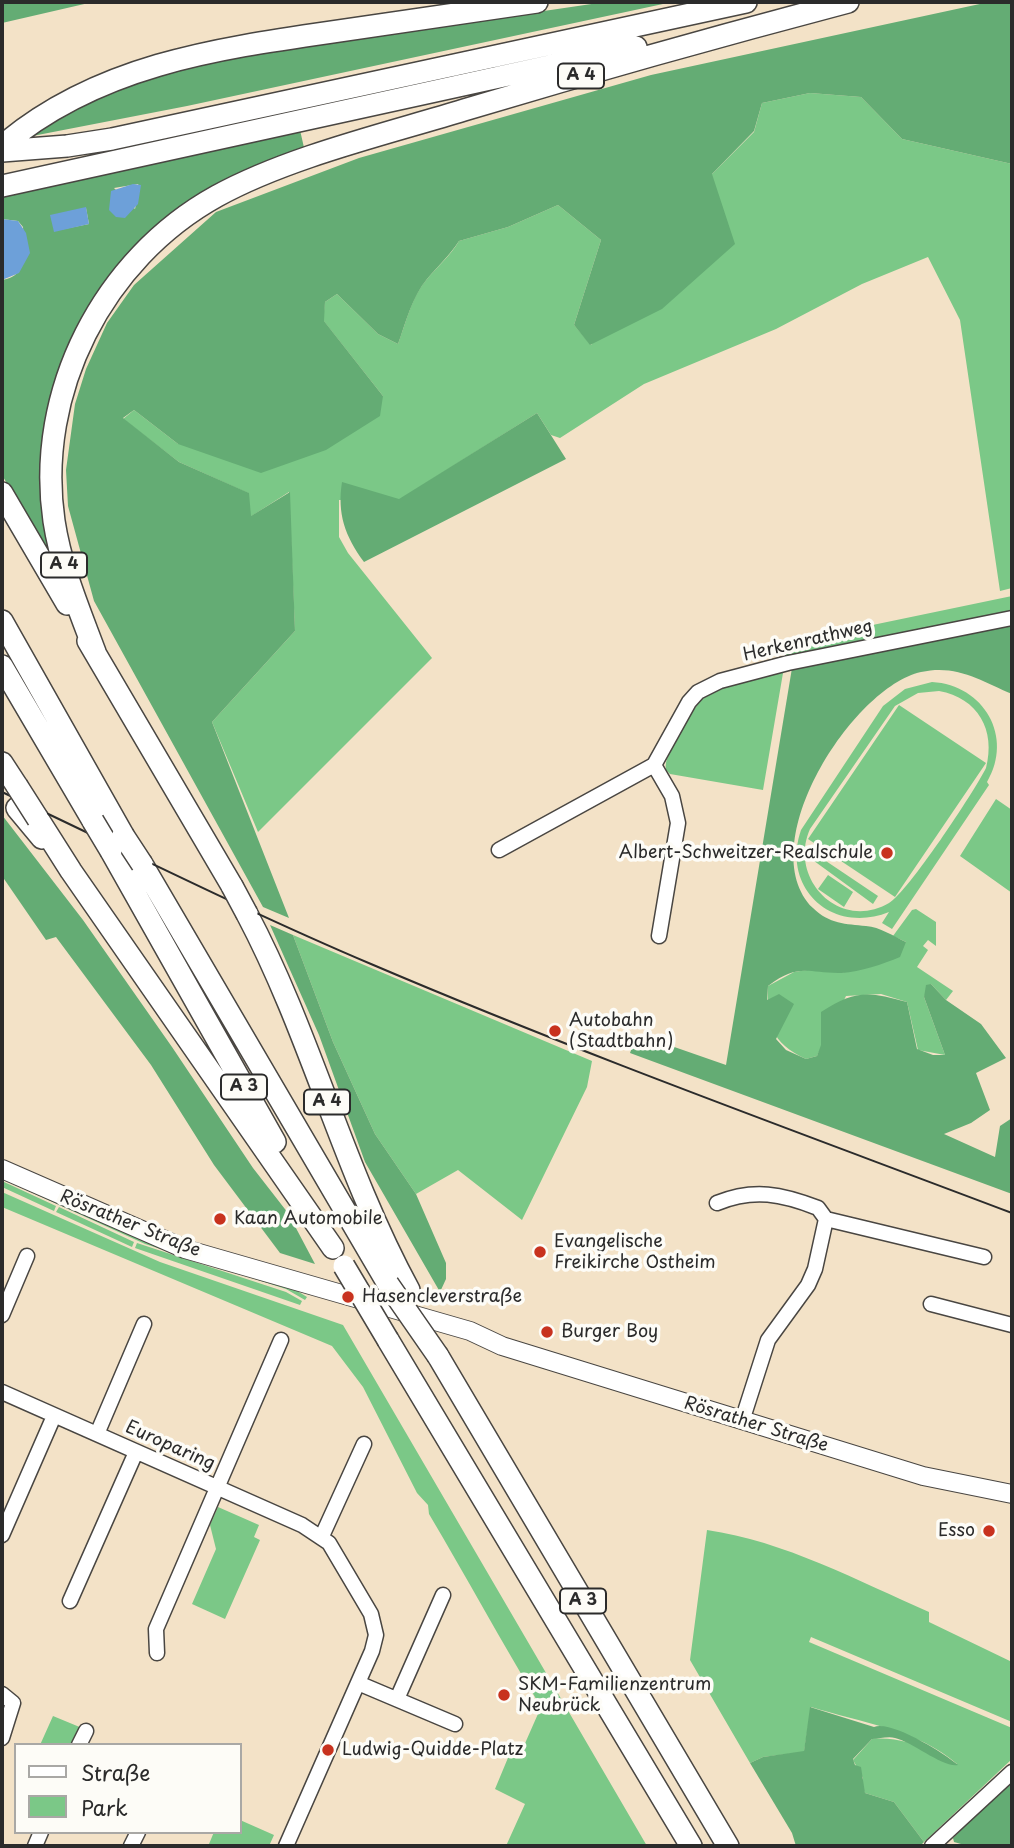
<!DOCTYPE html>
<meta charset="utf-8">
<style>
body{margin:0}
#map{position:relative;width:1014px;height:1848px;overflow:hidden;background:#f3e2c7;font-family:"Playpen Sans",sans-serif}
canvas{display:block}
.frame{position:absolute;inset:0;border:4px solid #2b2b2b;pointer-events:none}
.legend{position:absolute;left:14px;top:1743px;width:228px;height:91px;box-sizing:border-box;background:#fdfcf7;border:2px solid #a9a8a5;margin:0;padding:9px 12px;list-style:none;font-size:21px;color:#2b2b2b}
.legend li{display:flex;align-items:center;gap:14px;height:35px}
.legend b{width:35px;border:2px solid #a9a8a5}
</style>
<div id="map">
<canvas width="1014" height="1848"></canvas>
<div class="frame"></div>
<ul class="legend">
<li><b style="height:9px;background:#fff"></b>Straße</li>
<li><b style="height:19px;background:#7bc887"></b>Park</li>
</ul>
</div>
<script>
const c = document.querySelector('canvas').getContext('2d');
c.lineJoin = 'round';
function fillPath(path, color) {
  c.fillStyle = color;
  c.fill(path, 'evenodd');
}
function trace(path, color, width, dash) {
  c.strokeStyle = color;
  c.lineWidth = width;
  c.lineCap = dash ? 'butt' : 'round';
  c.setLineDash(dash || []);
  c.stroke(path);
}
function write(font, color, halo, rows, align = 'center') {
  c.font = font + ' "Playpen Sans",sans-serif';
  c.lineWidth = 7;
  c.setLineDash([]);
  c.textBaseline = 'middle';
  c.strokeStyle = halo;
  c.fillStyle = color;
  for (const [text, x, y, turn = 0] of rows) {
    c.save();
    c.translate(x, y);
    c.rotate((+turn || 0) * Math.PI / 180);
    c.textAlign = isNaN(turn) ? turn : align;
    if (halo) c.strokeText(text, 0, 0);
    c.fillText(text, 0, 0);
    c.restore();
  }
}
const green = new Path2D(`
 M810 93 861 97 902 139 1012 164V588L1000 591 960 320 928 257 862 284 776 329 644 384 560 438 551 435 537 413 399 500H339V537L348 553 432 658 258 832 212 722 295 631 289 492 250 517 248 493 179 462 123 419 134 410 178 444 383 396 323 320 325 302 337 294 378 334 398 344C406 322 412 296 427 279 438 266 450 256 459 241L508 227 558 205 601 240 574 325 591 345 712 174 754 132 762 103Z
 M1012 596V612L790 658 782 651 786 643Z
 M778 670 783 673 763 790 670 774 666 770C664 759 672 750 677 740 705 681 719 686 778 670Z
 M932 682C984 685 1014 737 987 782L989 785 892 929 882 923 889 912C832 935 781 888 801 830L883 706 905 689ZM939 691C978 698 996 730 986 768 974 792 908 892 889 903 839 932 788 878 810 829L895 706 918 693Z
 M899 705 986 763 895 897 808 839Z
 M996 799 1012 810V893L960 856Z
 M814 853 878 896 873 904 810 858Z
 M828 875 853 892 844 907 818 889Z
 M916 909 936 922V946L928 940 923 946 928 950 917 967 953 991 946 1000 931 984 924 997 945 1055 918 1050 907 1002 881 994 846 996 817 1056 806 1059C771 1043 766 1023 768 986L794 972 814 969 842 973 906 942 893 936 912 910Z
 M293 935 592 1061 587 1087 522 1220 458 1170 416 1194 375 1134 333 1042Z
 M2 1175 294 1289 307 1297 305 1300 286 1289 145 1244 2 1179Z
 M2 1181 56 1206 54 1211 2 1187Z
 M2 1192 160 1262 343 1325 647 1846H506L525 1804 495 1789 510 1753 519 1757 541 1707C502 1643 467 1578 429 1514L428 1505 417 1493 363 1387 332 1346 2 1207Z
 M59 1207 134 1242 132 1247 56 1212Z
 M137 1243 286 1292 302 1301 300 1305 135 1248Z
 M218 1507 259 1525 254 1537 260 1540 225 1619 192 1604 216 1549 210 1525Z
 M707 1530C784 1541 858 1581 929 1612V1622L1012 1662V1722L811 1637 809 1642 1012 1728V1759L924 1842 894 1802 865 1793 862 1786 863 1778 853 1760 872 1739C893 1737 914 1742 932 1754 942 1760 946 1764 957 1764 919 1730 859 1722 811 1707L804 1752 763 1757 750 1763 690 1660Z
 M53 1716 82 1728 75 1745H40Z
 M240 1820 274 1835 269 1846 209 1844 214 1832H240Z`);
const forest = new Path2D(`
 M2 2H93L2 23Z
 M605 2H663V4L187 106 17 139 62 111 128 83 211 60Z
 M989 2H1012V164L902 139 861 97 810 93 762 103 754 131 712 174 735 244 662 309 590 345 574 325 601 240 558 205 508 227 459 241C449 256 438 266 427 279 412 297 406 322 398 344L378 334 337 294 325 302 324 321 383 396 380 416 326 450 261 473 178 444 134 410 123 418 179 462 249 493 251 516 290 492 295 631 212 722 289 918 263 907 94 601 68 506 66 470 75 404 86 369 107 323 134 285 216 212 359 158 651 75Z
 M300 130 305 152 189 208 148 235 112 274 83 317 67 356 51 559 2 475V280C30 276 24 249 23 227L18 221 2 219V195ZM138 184 140 188 135 209 114 188ZM86 208 89 224 54 231Z
 M537 413 566 459 364 562C345 536 337 514 342 482L399 499Z
 M1012 626V694C981 681 957 664 921 672 853 687 751 845 813 908 829 924 846 924 866 926 880 927 893 936 906 942L900 957C883 964 860 972 842 973 808 974 800 962 768 986L767 1000 779 994 794 1004 776 1039 786 1050 806 1059 817 1056 821 1045V1012C855 990 868 991 907 1002L917 1049 933 1055H945L924 997 926 985 931 984 946 1000 981 1024 1006 1058 976 1073 990 1110 971 1123 944 1134 995 1157 1000 1126 1012 1118V1194L630 1053 637 1034 726 1065 792 668Z
 M2 815 83 920 172 1047 253 1168 288 1213 315 1264 280 1253 214 1165 151 1065 56 937 46 940 2 876Z
 M270 925 293 935 333 1042 375 1134 416 1194 446 1263V1279L440 1292 365 1162 319 1035Z
 M810 1707 874 1727C891 1720 944 1753 958 1765 943 1768 913 1742 895 1738 888 1736 879 1739 872 1739L853 1759 855 1765 861 1767 865 1793 894 1802 924 1842 920 1846H796L792 1833 750 1763 763 1757 804 1751Z
 M1012 1780V1846H968L954 1842 953 1838Z`);
const water = new Path2D(`
 M133 184 141 185 138 204 125 218 116 217 109 210 111 191Z
 M86 207 89 224 54 232 50 215Z
 M2 219 18 221 26 233 30 253 19 273 2 280Z`);
const minor = new Path2D(`
 M654 765 672 796 678 823 659 936
 M499 850 654 765 689 702 698 692 720 681 788 663 1012 618
 M717 1203C754 1188 782 1194 818 1208L826 1219 815 1269 808 1285 768 1340 742 1421
 M826 1219 984 1257
 M931 1304 1012 1325
 M2 1315 27 1256
 M2 1392 302 1525 329 1543 371 1614 376 1635 372 1651 286 1846
 M97 1434 144 1324
 M2 1535 54 1416
 M322 1536 364 1444
 M70 1601 136 1452
 M157 1653 156 1629 281 1340
 M358 1683 455 1724
 M2 1694 13 1703 2 1738
 M397 1699 443 1595
 M79 1745 86 1731
 M35 1846 41 1832
 M131 1846 138 1832
 M932 1846 1012 1772`);
const major = new Path2D(`
 M2 1169 185 1249 470 1331 502 1346 923 1476 1012 1494`);
const highway = new Path2D(`
 M2 146C96 66 214 49 332 32 401 22 469 12 537 2
 M2 151 67 146 112 139 746 2
 M2 186 636 47
 M2 493 67 604
 M2 621 123 835
 M88 641 232 886
 M95 652C79 609 61 567 54 521 35 392 103 259 217 196 288 157 386 134 464 110 591 72 719 36 848 2
 M2 666 93 821
 M2 763 17 786
 M17 808 42 838
 M38 819 71 871 333 1248
 M111 851 275 1142
 M142 864 388 1284
 M247 914C311 1035 343 1169 409 1290
 M388 1340 691 1846
 M438 1356 728 1846`);
const tram = new Path2D(`
 M2 792C125 850 246 911 371 964 582 1054 798 1132 1012 1213`);
const highwayBridge = new Path2D(`
 M17 786 38 819
 M93 821 111 851
 M123 835 142 864
 M232 886 247 914
 M344 1266 388 1340
 M388 1284 438 1356`);
const markers = [
 [887,853,7,"#c8321e"],
 [555,1031,7,"#c8321e"],
 [220,1219,7,"#c8321e"],
 [540,1252,7,"#c8321e"],
 [348,1297,7,"#c8321e"],
 [547,1332,7,"#c8321e"],
 [989,1531,7,"#c8321e"],
 [504,1695,7,"#c8321e"],
 [328,1750,7,"#c8321e"]
];
const shields = [
 [581,76,46],
 [64,565,46],
 [244,1087,46],
 [327,1102,46],
 [583,1601,46]
];
const shieldNames = [
 ["A 4",581,76],
 ["A 4",64,565],
 ["A 3",244,1087],
 ["A 4",327,1102],
 ["A 3",583,1601]
];
const streetNames = [
 ["Herkenrathweg",808,641,-13],
 ["Rösrather Straße",130,1224,22],
 ["Rösrather Straße",756,1425,17],
 ["Europaring",170,1446,24]
];
const poiNames = [
 ["Albert-Schweitzer-Realschule",873,853,"right"],
 ["Autobahn",569,1021],
 ["(Stadtbahn)",569,1042],
 ["Kaan Automobile",234,1219],
 ["Evangelische",554,1242],
 ["Freikirche Ostheim",554,1263],
 ["Hasencleverstraße",362,1297],
 ["Burger Boy",561,1332],
 ["Esso",975,1531,"right"],
 ["SKM-Familienzentrum",518,1685],
 ["Neubrück",518,1706],
 ["Ludwig-Quidde-Platz",342,1750]
];
fillPath(green, '#7bc887');
fillPath(forest, '#64ac74');
fillPath(water, '#6da0d9');
trace(minor, '#494642', 17);
trace(major, '#494642', 20);
trace(highway, '#494642', 24);
trace(minor, '#fff', 14);
trace(major, '#fff', 18);
trace(highway, '#fff', 21);
trace(tram, '#2b2b2b', 2);
trace(highwayBridge, '#494642', 24, []);
trace(highwayBridge, '#fff', 21);
for (const [x, y, r, color] of markers) {
  const dot = new Path2D();
  dot.arc(x, y, r, 0, 2 * Math.PI);
  c.fillStyle = color;
  c.fill(dot);
  trace(dot, '#fdfcf7', 2.5);
}
for (const [x, y, w] of shields) {
  const box = new Path2D();
  box.roundRect(x - w / 2, y - 12.5, w, 25, 5);
  c.fillStyle = '#fdfcf7';
  c.fill(box);
  trace(box, '#2b2b2b', 2);
}
write('bold 16px', '#2b2b2b', null, shieldNames);
write('18px', '#2b2b2b', '#fdfcf7', streetNames);
write('18px', '#2b2b2b', '#fdfcf7', poiNames, 'left');
</script>
